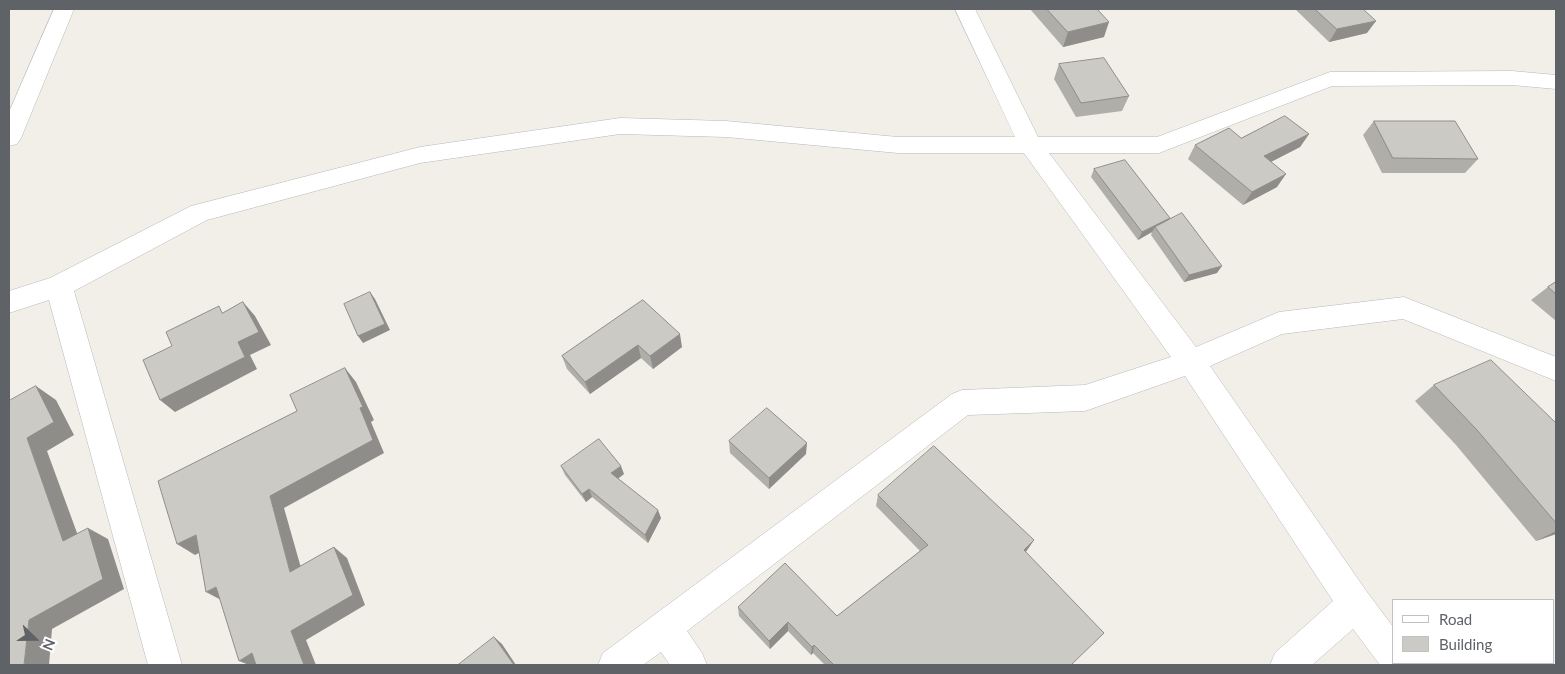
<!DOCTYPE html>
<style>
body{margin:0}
#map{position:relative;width:1565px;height:674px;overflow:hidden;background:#f1efe8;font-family:Lato,sans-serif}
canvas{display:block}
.frame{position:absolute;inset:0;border:10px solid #5f6368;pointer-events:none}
.legend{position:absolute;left:1392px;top:599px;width:162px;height:65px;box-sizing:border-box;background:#fff;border:1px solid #bfc1c3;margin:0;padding:6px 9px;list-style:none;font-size:15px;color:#5f6368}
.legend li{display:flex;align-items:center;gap:10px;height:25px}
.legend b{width:25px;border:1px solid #bfc1c3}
.north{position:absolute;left:10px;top:614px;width:50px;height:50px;-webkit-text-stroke:4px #fff;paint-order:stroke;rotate:112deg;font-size:14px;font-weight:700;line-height:20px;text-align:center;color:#5f6368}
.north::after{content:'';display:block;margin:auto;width:18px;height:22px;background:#5f6368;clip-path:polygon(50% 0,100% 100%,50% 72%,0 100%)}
</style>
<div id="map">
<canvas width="1565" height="674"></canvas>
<div class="frame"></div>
<ul class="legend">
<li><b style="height:6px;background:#fff"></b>Road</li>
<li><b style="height:14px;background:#cccac5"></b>Building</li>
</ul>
<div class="north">N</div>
</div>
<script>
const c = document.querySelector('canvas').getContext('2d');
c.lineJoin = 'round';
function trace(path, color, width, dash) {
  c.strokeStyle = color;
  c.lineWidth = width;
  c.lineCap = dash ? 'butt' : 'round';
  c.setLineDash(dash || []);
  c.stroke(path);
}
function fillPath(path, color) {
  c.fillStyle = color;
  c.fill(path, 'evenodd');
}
const minor = new Path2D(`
 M54 9H74L21 138 17 144 9 146V112Z
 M955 9H975L1038 137H1157L1330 72 1512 71 1556 75V89L1512 85 1332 86 1159 153H1049L1196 347 1279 312 1404 297 1556 357V381L1403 319 1282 334 1210 366 1367 592 1394 628V663H1408L1407 665H1380L1353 629 1312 665H1270L1275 653 1333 601 1185 376 1085 411 968 415 687 631 702 653 707 665H670L661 652 643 665H598L603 653 952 394 962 390 1085 385 1171 357 1024 153H898L726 137 620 134 420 163 207 220 74 291 182 665H148L49 300 9 313V291L50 278 191 206 420 147 620 118 726 121 898 137H1015Z`);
const wall = new Path2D(`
 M1030 9H1097L1104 37 1063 47Z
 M1295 9H1363L1367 33 1329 42Z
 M1059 64 1129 96 1122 111 1076 117 1054 79Z
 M1374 121 1478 159 1465 173H1382L1363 135Z
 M1309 134 1300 147 1271 162 1277 187 1243 205 1188 159 1195 145 1241 138Z
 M1094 169 1169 220 1217 273 1184 282 1151 235 1152 232 1138 240 1091 177Z
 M1556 282V321L1531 300 1548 287Z
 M643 300 682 347 653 369 641 358 590 394 567 369 562 356Z
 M1434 385 1556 423V534L1536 541 1456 445 1415 401Z
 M729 441 806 454 769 489 730 453Z
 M561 466 624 474 618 478 661 518 648 543 592 497 586 502 565 475Z
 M878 495 1034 540 1026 552 1071 665H825L813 653 811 655 788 631 770 649 739 616 738 607 837 616 920 551 876 506Z`);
const shadedWall = new Path2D(`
 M1376 21 1367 33 1329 42 1337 29Z
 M1109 22 1104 37 1063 47 1068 32Z
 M1309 134 1300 147 1255 170 1264 156Z
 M1286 174 1277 187 1243 205 1252 192Z
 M1170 218 1166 225 1155 227 1152 232 1138 240 1142 232Z
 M1222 266 1217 273 1184 282 1189 275Z
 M370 292 375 299 390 330 363 343 358 336Z
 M243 302 255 316 271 345 250 355 257 369 175 412 160 400 238 342Z
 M680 334 682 347 653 369 650 356Z
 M638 345 641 358 590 394 585 382Z
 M345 368 356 382 374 420 371 422 384 453 284 508 305 582 290 572 270 496 360 408Z
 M36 386 56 400 74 435 47 451 84 552 63 541 27 438Z
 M807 443 806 454 769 489V478Z
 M621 466 624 474 615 481 611 473Z
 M589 489 592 497 586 502 582 494Z
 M658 510 661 518 648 543 645 535Z
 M88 528 108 539 124 589 52 629 49 665H24L29 620Z
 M1556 531V534L1536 541Z
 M196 535 212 546 195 555 177 544Z
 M1034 540 1027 550 1017 560 1024 550Z
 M334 547 347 558 365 605 306 640 316 665H304L291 631Z
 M216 587 223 601 206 592Z
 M788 622V631L770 649 769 641Z
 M494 637 502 644 516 665H514Z
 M814 645 813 653 811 655 812 647Z
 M252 653 262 665H249L239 661Z`);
const building = new Path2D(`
 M1047 9H1097L1109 22 1068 32Z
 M1315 9H1363L1376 21 1337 29Z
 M1104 58 1129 96 1081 103 1059 64Z
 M1285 116 1309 134 1264 156 1286 174 1252 192 1195 145 1229 128 1241 138Z
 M1374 121H1455L1478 159 1393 158Z
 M1125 160 1170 218 1142 232 1094 169Z
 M1182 213 1222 266 1189 275 1155 227Z
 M1556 282V294L1548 287Z
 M370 292 385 324 358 336 344 304Z
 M643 300 680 334 650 356 638 345 585 382 562 356Z
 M243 302 259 332 238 342 245 357 160 400 143 360 172 346 166 332 219 306 222 313Z
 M1491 360 1556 423V523L1477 430 1434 385Z
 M345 368 363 407 360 408 373 440 270 496 290 572 334 547 353 595 291 631 304 665H256L252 653 239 661 216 587 206 592 196 535 177 544 158 481 297 411 290 395Z
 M36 386 54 422 27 438 63 541 88 528 103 579 29 620 24 665H9V401Z
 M767 408 807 443 769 478 729 441Z
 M599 439 621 466 611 473 658 510 645 535 589 489 582 494 561 466Z
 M934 446 1034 540 1024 550 1104 633 1071 665H834L814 645 812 647 788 622 769 641 738 607 785 563 837 616 928 545 878 495Z
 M494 637 514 665H458Z`);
trace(minor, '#b5b8bc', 1);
fillPath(minor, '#fff');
fillPath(wall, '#afaea9');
fillPath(shadedWall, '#8f8d8a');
fillPath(building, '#cccac5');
trace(building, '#8f8d8a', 1);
</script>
